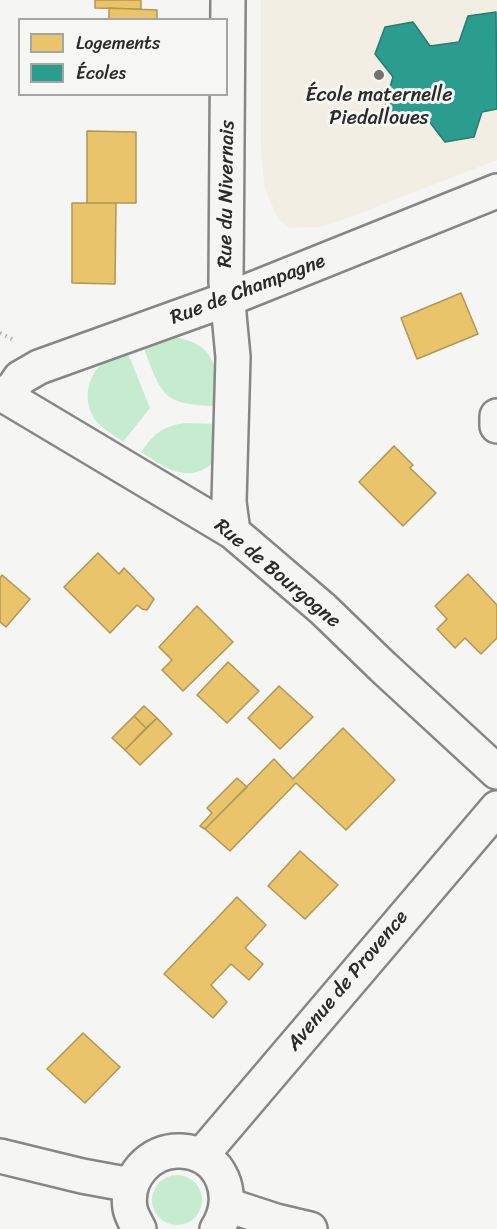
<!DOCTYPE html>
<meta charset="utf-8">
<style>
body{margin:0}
#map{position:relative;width:497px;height:1229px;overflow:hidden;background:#f5f5f3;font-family:Sriracha,sans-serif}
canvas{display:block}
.legend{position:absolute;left:18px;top:18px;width:210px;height:78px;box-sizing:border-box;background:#f6f6f2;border:2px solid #a5a5a2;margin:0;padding:8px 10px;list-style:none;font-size:18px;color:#2b2b2b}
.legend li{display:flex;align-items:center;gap:12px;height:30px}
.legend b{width:30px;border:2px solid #a5a5a2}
</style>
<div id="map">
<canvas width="497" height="1229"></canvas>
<ul class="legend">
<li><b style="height:16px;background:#e9c46a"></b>Logements</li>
<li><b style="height:16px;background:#2a9d8f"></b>Écoles</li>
</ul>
</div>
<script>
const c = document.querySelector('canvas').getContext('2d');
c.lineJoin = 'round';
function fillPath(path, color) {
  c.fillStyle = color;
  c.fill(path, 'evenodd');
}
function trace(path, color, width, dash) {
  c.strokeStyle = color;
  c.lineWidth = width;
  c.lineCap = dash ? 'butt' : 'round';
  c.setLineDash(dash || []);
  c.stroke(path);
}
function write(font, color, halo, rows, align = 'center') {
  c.font = font + ' Sriracha,sans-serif';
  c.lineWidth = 6;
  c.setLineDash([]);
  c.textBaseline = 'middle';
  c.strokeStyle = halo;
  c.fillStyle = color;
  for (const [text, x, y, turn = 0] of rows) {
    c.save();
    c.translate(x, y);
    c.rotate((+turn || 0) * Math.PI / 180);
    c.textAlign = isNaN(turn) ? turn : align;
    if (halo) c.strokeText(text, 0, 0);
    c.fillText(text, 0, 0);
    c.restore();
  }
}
const built = new Path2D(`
 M261 0H497V160L345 219 320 227 290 228 278 219 265 189 261 150Z`);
const green = new Path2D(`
 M172 337C217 343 217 368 218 406 162 405 162 396 143 346Z
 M127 351 150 408 123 442C116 436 106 431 100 425 84 411 84 383 98 368 105 359 117 355 127 351Z
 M185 423 217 424C217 434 219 448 216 458 214 462 210 466 206 468 182 482 162 465 141 452 155 433 161 427 185 423Z
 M152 1200a25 25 0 1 1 50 0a25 25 0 1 1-50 0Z`);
const homes = new Path2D(`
 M95 0H141V9L95 8Z
 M109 8 157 10V20H109Z
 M87 131 136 132V203H87Z
 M72 203H116L115 284 72 283Z
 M461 293 478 334 417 359 401 318Z
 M394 446 413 465 410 468 436 493 403 526 359 482Z
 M98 553 119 574 124 568 154 599 147 610 142 609 137 605 110 633 64 587Z
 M468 574 497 605V638L481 654 465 638 455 648 437 629 447 619 435 606Z
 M2 575 30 599 6 627 0 622V578Z
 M197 606 233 642 183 691 162 670 172 660 159 647Z
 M228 662 259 691 227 723 197 695Z
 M279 686 313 717 280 749 248 718Z
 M144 706 157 718 146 728 134 716Z
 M134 716 146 728 125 750 112 738Z
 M157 718 172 734 140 765 125 750Z
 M343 728 395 780 346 830 296 783 230 851 205 829 274 759 293 779Z
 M237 778 247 787 205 829 200 826 212 813 207 808Z
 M300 851 338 885 305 919 268 886Z
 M237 897 266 925 245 948 263 964 249 980 231 964 211 985 227 1002 213 1018 164 974Z
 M83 1033 120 1067 85 1103 47 1069Z`);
const schools = new Path2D(`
 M496 12 497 109 482 112 474 137 445 142 428 120 402 125 385 103 393 77 375 54 385 27 413 22 430 46 459 42 468 16Z`);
const path = new Path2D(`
 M0 333 14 340`);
const minor = new Path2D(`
 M228 0 226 282 233 357 229 502 233 532
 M0 393 233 532 323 609 383 667 497 772
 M7 397 20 378 39 367 228 299 497 191
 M497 416V426
 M0 1156 82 1176 131 1185
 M201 1156 497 808
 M227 1205 276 1221 310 1229
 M139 1229C136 1223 131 1215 130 1208 125 1178 150 1149 181 1151 222 1153 238 1197 217 1229`);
const markers = [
 [379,75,6,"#727271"]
];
const poiNames = [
 ["École maternelle",379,96],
 ["Piedalloues",379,119]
];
const streetNames = [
 ["Rue du Nivernais",227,194,-89],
 ["Rue de Champagne",248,290,-21],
 ["Rue de Bourgogne",277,574,40],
 ["Avenue de Provence",348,981,-50]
];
fillPath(built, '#f3eee4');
fillPath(green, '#c5eccf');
fillPath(homes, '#e9c46a');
trace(homes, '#b09657', 1.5);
fillPath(schools, '#2a9d8f');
trace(schools, '#2a7b71', 1.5);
trace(minor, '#868685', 38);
trace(path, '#b0b0af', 4, [1.5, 4.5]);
trace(minor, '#f5f5f3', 33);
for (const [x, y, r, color] of markers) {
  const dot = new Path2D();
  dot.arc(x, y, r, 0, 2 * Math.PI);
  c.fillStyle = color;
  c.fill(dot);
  trace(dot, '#f6f6f2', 2);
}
write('20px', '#2b2b2b', '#f6f6f2', poiNames);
write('20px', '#2b2b2b', '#f6f6f2', streetNames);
</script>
